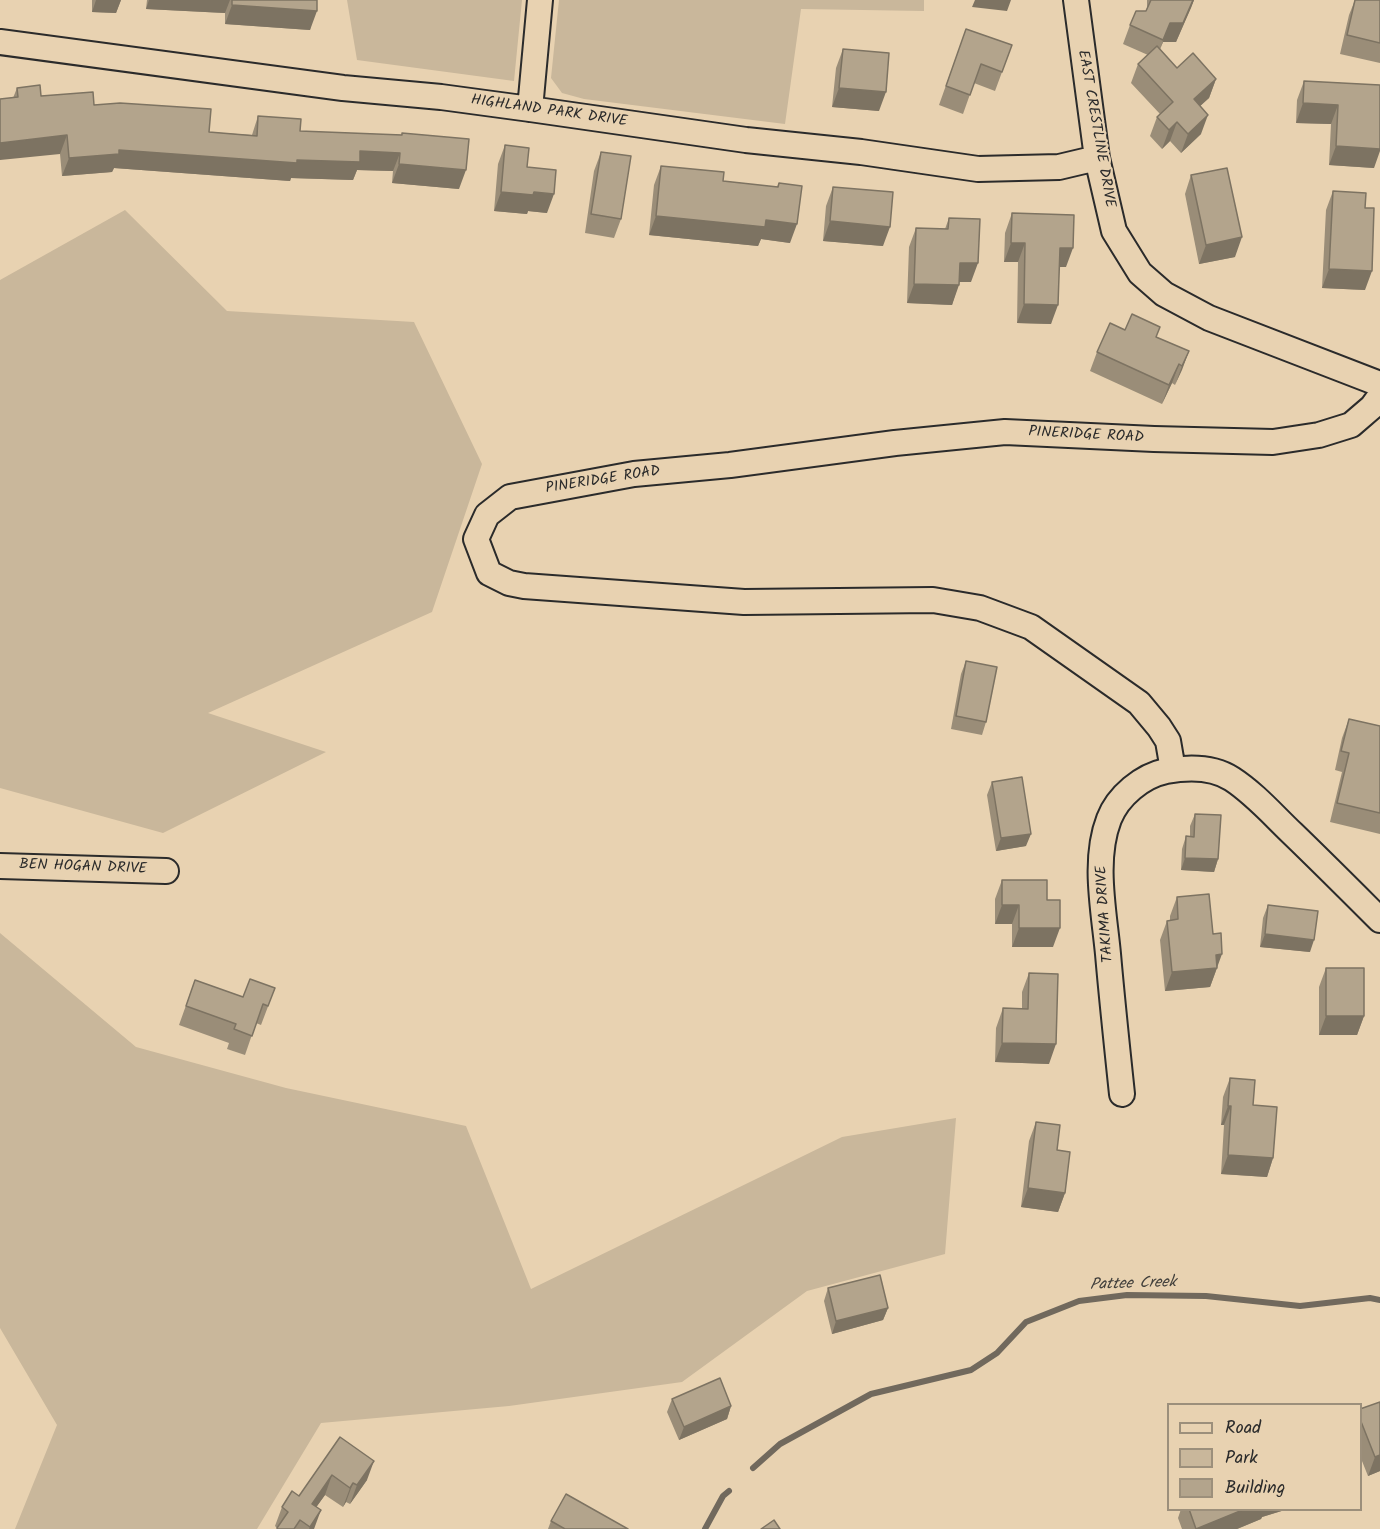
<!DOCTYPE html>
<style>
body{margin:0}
#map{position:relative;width:1380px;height:1529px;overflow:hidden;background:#e8d2b1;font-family:Kalam,sans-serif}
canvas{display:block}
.legend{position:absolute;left:1167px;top:1403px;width:195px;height:108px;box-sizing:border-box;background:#e8d2b1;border:2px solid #9c8f7b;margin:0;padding:8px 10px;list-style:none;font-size:18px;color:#2b2b2b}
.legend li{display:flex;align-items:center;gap:12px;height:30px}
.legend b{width:30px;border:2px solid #9c8f7b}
</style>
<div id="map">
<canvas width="1380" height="1529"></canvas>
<ul class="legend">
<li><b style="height:8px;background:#e8d2b1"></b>Road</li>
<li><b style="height:16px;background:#c9b79b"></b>Park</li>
<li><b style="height:16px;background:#b3a48c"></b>Building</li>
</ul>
</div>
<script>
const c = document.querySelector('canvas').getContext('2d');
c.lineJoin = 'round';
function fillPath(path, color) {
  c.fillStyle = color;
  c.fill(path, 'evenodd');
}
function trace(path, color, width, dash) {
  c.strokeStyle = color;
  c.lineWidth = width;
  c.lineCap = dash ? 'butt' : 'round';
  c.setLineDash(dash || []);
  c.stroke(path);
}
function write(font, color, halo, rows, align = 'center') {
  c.font = font + ' Kalam,sans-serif';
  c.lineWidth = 4.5;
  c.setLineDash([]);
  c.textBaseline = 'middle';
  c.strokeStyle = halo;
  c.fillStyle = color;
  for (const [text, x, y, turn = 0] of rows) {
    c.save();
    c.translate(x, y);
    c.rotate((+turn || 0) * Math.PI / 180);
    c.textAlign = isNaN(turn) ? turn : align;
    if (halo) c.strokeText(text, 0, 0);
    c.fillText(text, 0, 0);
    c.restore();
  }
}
const green = new Path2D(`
 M347 0H522L514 81 357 60Z
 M559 0H924V11L801 9 785 124 584 99 562 93 551 78Z
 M125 210 227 311 414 322 482 464 432 612 208 713 326 752 163 833 0 788V280Z
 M0 933 136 1047 286 1088 466 1126 531 1289 842 1137 956 1118 945 1254 807 1291 682 1382 509 1406 321 1423 257 1529H15L57 1425 0 1328Z`);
const stream = new Path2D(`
 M753 1468 780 1444 871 1394 971 1370 997 1353 1026 1322 1079 1301 1127 1295 1206 1296 1300 1306 1370 1298 1380 1300
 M705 1529 723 1496 729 1491`);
const minor = new Path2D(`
 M1076 0 1097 158 1114 231 1140 273 1164 294 1209 318 1380 384
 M0 42 343 88 441 97 530 109 746 140 861 152 978 169 1059 167 1097 158
 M530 109 540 0
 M1173 770 1168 741 1159 727 1139 703 1031 627 980 608 933 600 744 602 524 586 509 583 489 573 476 539 487 515 510 497 634 474 730 465 895 443 1005 432 1154 439 1273 442 1319 435 1351 425 1372 407 1380 396
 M0 866 166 871
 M1122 1094C1117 1047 1112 1000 1108 954 1104 911 1093 860 1109 819 1118 796 1142 776 1166 771 1188 767 1212 766 1232 779 1255 794 1273 815 1293 834 1322 862 1351 891 1380 920`);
const wall = new Path2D(`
 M92 0H121L116 13 92 12Z
 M147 0H317L310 30 225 24V13L146 9Z
 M1147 0H1194L1176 42H1163L1160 49 1177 68 1216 79 1209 98 1200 106 1201 134 1181 153 1170 141 1162 149 1150 136 1157 117 1160 114 1131 83 1138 64 1148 55 1123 44 1130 25 1146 11 1147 8Z
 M1355 0H1380V63L1340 54 1349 15Z
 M966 29 1012 45 995 91 974 83 963 114 939 105Z
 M843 49 879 111 832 107 836 68Z
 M1304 81 1380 85 1374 168 1329 165 1331 124 1296 123 1297 100Z
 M17 88 41 96 94 105 209 132 252 135 258 116 300 131 401 135 459 189 392 183 393 171 357 170 353 180 291 178 290 181 114 168 112 172 62 176 60 154 13 98Z
 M505 145 527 167 547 213 528 211 527 214 494 211 498 164Z
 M601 152 621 219 614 238 585 233 594 171Z
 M661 166 723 181 777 187 779 183 790 243 761 239 758 246 649 235 654 185Z
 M1191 175 1235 257 1199 264 1185 194Z
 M833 187 883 246 823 241 826 206Z
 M1333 191 1365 290 1322 288 1326 210Z
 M1012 213 1066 267H1059L1051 324 1017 323 1018 262H1004L1005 233Z
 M949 218 971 282H959L952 305 907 303 909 247 916 228 945 229Z
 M1125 330 1156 337 1189 351 1175 385 1172 383 1162 404 1090 371 1097 352Z
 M966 661 986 722 982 735 951 729 961 674Z
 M1349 719 1380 726V834L1330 822 1342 772 1335 770 1342 738Z
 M992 782 1026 846 996 851 987 795Z
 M1195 814 1218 859 1214 872 1181 870 1182 849 1186 836H1190V826Z
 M1002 880 1053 947H1012V924H995V899Z
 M1177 897 1213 934 1217 968 1210 987 1165 991 1160 940 1167 921 1170 920V916Z
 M1268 905 1310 952 1260 947 1263 918Z
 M1326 968 1364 1016 1357 1035H1319V987Z
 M1029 973 1049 1064 995 1062 996 1028 1003 1008 1022 1009V992Z
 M195 980 243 997 275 988 261 1025 256 1023 245 1055 227 1049 229 1043 179 1025Z
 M1230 1078 1253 1105 1273 1158 1267 1177 1221 1174 1224 1125H1221L1223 1097Z
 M1036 1122 1057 1150 1065 1193 1058 1212 1021 1207 1029 1141Z
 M828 1288 888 1308 883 1320 832 1334 824 1301Z
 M672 1399 731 1406 727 1419 679 1440 667 1412Z
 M1380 1402V1471L1368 1476 1360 1456V1409Z
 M340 1437 367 1480 350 1504 346 1502 343 1507 325 1495 316 1507 314 1529H276L277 1528 275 1526 282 1507 299 1496Z
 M1181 1509H1288L1262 1517 1261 1519 1237 1529H1182L1178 1518Z
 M551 1521 628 1529H548Z`);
const shadedWall = new Path2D(`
 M96 0H121L116 13 92 12Z
 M149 0H230L225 13 146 9Z
 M975 0H1011L1007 11 972 7Z
 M1193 0H1194L1191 8 1176 42H1163L1156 59 1170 23Z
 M232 5 317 11 310 30 225 24Z
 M1216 79 1209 98 1187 118 1194 99Z
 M839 88 886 92 879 111 832 107Z
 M1303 103 1338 105 1331 124 1296 123Z
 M1208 115 1201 134 1181 153 1188 134Z
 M1177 122 1170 141 1162 149 1169 130Z
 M67 135 60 154 0 160V143Z
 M1336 146 1380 149V151L1374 168 1329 165Z
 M119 150 360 151 400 153 393 171 357 170 353 180 291 178 290 181 114 168 112 172 62 176 69 158Z
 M399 164 466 170 459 189 392 183Z
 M501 192H534L554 194 547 213 528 211 527 214 494 211Z
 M656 216 766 220 797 224 790 243 761 239 758 246 649 235Z
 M830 221 890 227 883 246 823 241Z
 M1242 237 1235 257 1199 264 1206 245Z
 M1011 243H1025L1018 262H1004Z
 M1060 248H1073L1066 267H1053Z
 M960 263H978L971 282H953Z
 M1329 269 1372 271 1365 290 1322 288Z
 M914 284 959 285 952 305 907 303Z
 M1024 304 1058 305 1051 324 1017 323Z
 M1189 351 1182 370 1175 385 1182 366Z
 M1179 364 1172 383 1162 404 1169 385Z
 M1031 834 1026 846 996 851 1001 838Z
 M1185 858 1218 859 1214 872 1181 870Z
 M1002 905H1019L1012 924H995Z
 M1019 928H1060L1053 947H1012Z
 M1265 934 1314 940 1310 952 1260 947Z
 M1222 954 1210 987 1165 991 1172 972 1216 955Z
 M1326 1016H1364L1357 1035H1319Z
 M1002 1043 1056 1044 1049 1064 995 1062Z
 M1228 1106H1231L1224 1125H1221Z
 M1228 1155 1273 1158 1267 1177 1221 1174Z
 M1028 1188 1065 1193 1058 1212 1021 1207Z
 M888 1308 883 1320 832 1334 836 1321Z
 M731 1406 727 1419 679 1440 684 1427Z
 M1380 1455V1471L1368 1476 1375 1457Z
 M374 1461 367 1480 350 1504 357 1485Z
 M332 1475 325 1495 305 1523 312 1504Z
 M353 1483 346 1502 343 1507 350 1488Z
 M1245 1509H1288L1262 1517 1261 1519 1237 1529H1196Z
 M321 1510 314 1529H309L310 1527Z`);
const building = new Path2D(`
 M232 0H317V11L232 5Z
 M1151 0H1193L1183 23H1170L1163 40 1130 25 1136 11H1146Z
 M1355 0H1380V43L1347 35Z
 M966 29 1012 45 1002 72 981 64 970 95 946 86Z
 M1157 46 1177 68 1193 53 1216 79 1194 99 1208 115 1188 134 1177 122 1169 130 1157 117 1173 102 1138 64Z
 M843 49 889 53 886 92 839 88Z
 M1304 81 1380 85V149L1336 146 1338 105 1303 103Z
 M40 85 41 96 93 92 94 105 120 103 211 109 209 132 257 136 258 116 301 119 300 131 402 135V133L469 139 466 170 399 164 400 153 360 151V162L297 160V163L119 150V154L69 158 67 135 0 143V99L18 97 17 88Z
 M505 145 529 148 527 167 556 170 554 194 534 192 533 195 501 192Z
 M601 152 631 156 621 219 591 214Z
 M661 166 724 172 723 181 778 187 779 183 802 186 797 224 766 220 765 227 656 216Z
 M1227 168 1242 237 1206 245 1191 175Z
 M833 187 893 192 890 227 830 221Z
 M1333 191 1366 193 1365 208H1374L1372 271 1329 269Z
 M1012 213 1074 215 1073 248H1060L1058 305 1024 304 1025 243H1011Z
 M949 218 980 219 978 263H960L959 285 914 284 916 228 948 229Z
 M1132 314 1160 327 1156 337 1189 351 1182 366 1179 364 1169 385 1097 352 1110 323 1125 330Z
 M966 661 997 667 986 722 956 716Z
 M1349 719 1380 726V813L1337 803 1349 753 1341 751Z
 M1022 777 1031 834 1001 838 992 782Z
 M1195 814 1221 815 1218 859 1185 858 1186 836 1194 837Z
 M1002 880H1047V900H1060V928H1019V905H1002Z
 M1209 894 1213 934 1221 933 1222 954 1216 955 1217 968 1172 972 1167 921 1178 919 1177 897Z
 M1268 905 1318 911 1314 940 1265 934Z
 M1326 968H1364V1016H1326Z
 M1029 973 1058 974 1056 1044 1002 1043 1003 1008 1028 1009Z
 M250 979 275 988 268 1006 263 1004 252 1036 234 1029 236 1024 186 1006 195 980 243 997Z
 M1230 1078 1255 1080 1253 1105 1277 1107 1273 1158 1228 1155 1231 1106H1228Z
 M1036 1122 1060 1125 1057 1150 1070 1152 1065 1193 1028 1188Z
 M880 1275 888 1308 836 1321 828 1288Z
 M720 1378 731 1406 684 1427 672 1399Z
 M1380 1402V1455L1375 1457 1360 1419V1409Z
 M340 1437 374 1461 357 1485 353 1483 350 1488 332 1475 312 1504 321 1510 310 1527 300 1520 294 1529H278L277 1528 288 1512 282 1507 292 1491 299 1496Z
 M566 1494 628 1529H565L551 1521Z
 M1189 1509H1245L1196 1529Z
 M774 1520 780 1529H761Z`);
const streetNames = [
 ["HIGHLAND PARK DRIVE",549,112,8],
 ["EAST CRESTLINE DRIVE",1095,129,80],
 ["PINERIDGE ROAD",1086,436,3],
 ["PINERIDGE ROAD",603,481,-9],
 ["BEN HOGAN DRIVE",83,868,2],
 ["TAKIMA DRIVE",1106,914,-94]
];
const waterNames = [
 ["Pattee Creek",1133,1285,-2]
];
fillPath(green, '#c9b79b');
trace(stream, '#71695d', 6);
trace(minor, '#2b2b2b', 28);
trace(minor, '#e8d2b1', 24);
fillPath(wall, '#9a8d78');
fillPath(shadedWall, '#7d7362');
fillPath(building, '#b3a48c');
trace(building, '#7d7362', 1.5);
write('15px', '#2b2b2b', '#e8d2b1', streetNames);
write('italic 16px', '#42403c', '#e8d2b1', waterNames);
</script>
